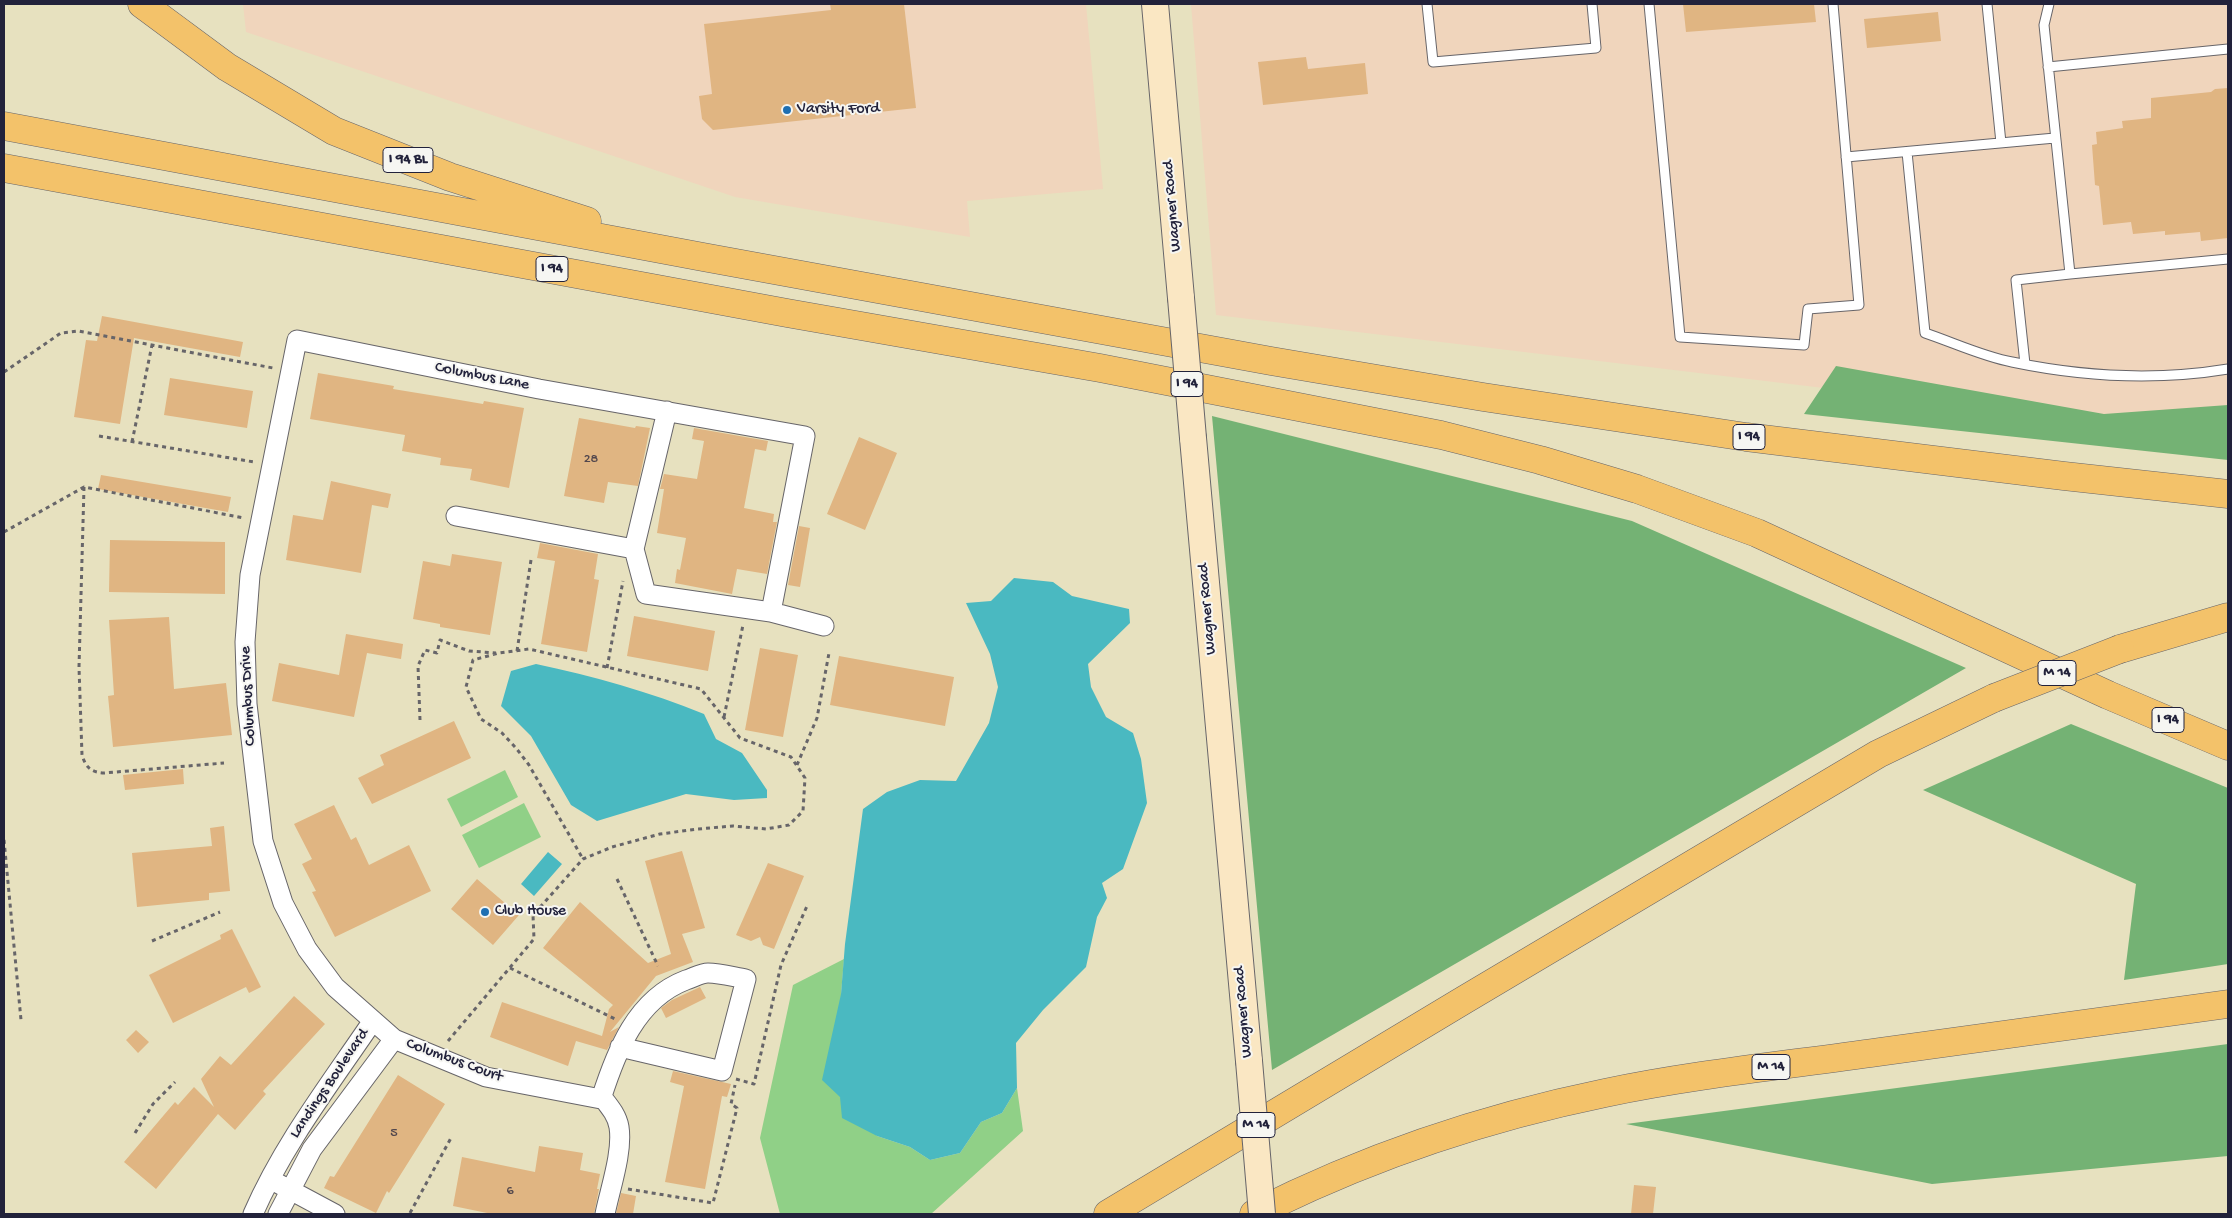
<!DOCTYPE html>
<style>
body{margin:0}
#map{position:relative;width:2232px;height:1218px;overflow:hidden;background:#e7e1bf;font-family:"Gochi Hand",sans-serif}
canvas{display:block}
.frame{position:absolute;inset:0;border:5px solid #22223b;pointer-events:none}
</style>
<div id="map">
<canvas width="2232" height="1218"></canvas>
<div class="frame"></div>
</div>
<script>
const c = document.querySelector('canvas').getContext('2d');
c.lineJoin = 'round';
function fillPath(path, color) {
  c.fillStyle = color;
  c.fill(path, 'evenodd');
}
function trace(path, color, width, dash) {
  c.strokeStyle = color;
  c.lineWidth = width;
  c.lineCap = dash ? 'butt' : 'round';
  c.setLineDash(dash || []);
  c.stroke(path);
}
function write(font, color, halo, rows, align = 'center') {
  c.font = font + ' "Gochi Hand",sans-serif';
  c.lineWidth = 4;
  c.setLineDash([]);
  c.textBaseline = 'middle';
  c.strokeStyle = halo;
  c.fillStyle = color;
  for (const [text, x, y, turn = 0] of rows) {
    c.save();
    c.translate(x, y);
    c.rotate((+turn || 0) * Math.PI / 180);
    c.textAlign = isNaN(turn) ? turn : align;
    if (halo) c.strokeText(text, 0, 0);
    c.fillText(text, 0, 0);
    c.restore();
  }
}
const built = new Path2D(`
 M243 4H1086L1103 189 967 201 970 237 735 197 246 32Z
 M1191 4H2228V425L1882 395 1216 315Z`);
const green = new Path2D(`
 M505 770 518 797 461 827 447 799Z
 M524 803 541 837 479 868 462 835Z
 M844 959 841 994 840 1097 877 1136 910 1147 930 1160 960 1153 981 1122 1002 1113 1017 1088 1023 1131 931 1214H780L760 1138 793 985Z`);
const forest = new Path2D(`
 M1836 366 2104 414 2228 405V460L1804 414Z
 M1212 416 1632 521 1966 668 1272 1070Z
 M2071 724 2228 788V964L2124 980 2136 884 1923 790Z
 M2228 1044V1156L1932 1184 1626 1124Z`);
const water = new Path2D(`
 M1014 578 1053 582 1072 596 1129 609 1130 623 1088 664 1091 687 1106 717 1133 733 1141 759 1147 803 1123 869 1102 883 1107 898 1097 917 1086 967 1043 1010 1016 1043 1017 1088 1002 1113 981 1122 960 1153 930 1160 910 1147 877 1136 842 1118 840 1097 822 1080 841 994 845 944 863 809 887 792 920 780 956 781 989 723 998 687 990 654 966 603 991 601Z
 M536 664C593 676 650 692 704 714L716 739 742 753 767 790V798L734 800 686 794 597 821 571 805 531 736 501 706 511 671Z
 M548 852 562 864 534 896 521 884Z`);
const building = new Path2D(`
 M830 4H904L916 108 713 130 702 119 699 96 712 94 704 24 831 10Z
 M1683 4H1814L1816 22 1686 32Z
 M1938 12 1941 41 1867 48 1864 19Z
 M1306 57 1308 69 1365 63 1368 94 1263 105 1258 62Z
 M2228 88V238L2201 241 2200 232 2165 235V231L2133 234 2131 222 2103 225 2099 186 2095 185 2092 145 2097 144 2096 132 2123 128 2122 121 2151 118V98L2211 92 2215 89Z
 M102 316 243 342 240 357 134 338 120 424 74 417 86 340 97 341Z
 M318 373 394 386 393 389 442 397 483 404 484 401 524 408 509 488 470 480 472 469 440 465 441 458 402 451 405 435 310 419Z
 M170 378 253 391 247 428 164 415Z
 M579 418 635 428 636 426 650 428 638 486 608 482 604 503 564 496Z
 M694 428 768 441 766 451 755 449 744 508 774 514 773 522H777L767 574 737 569 732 594 675 583 677 569 680 570 686 538 657 533 664 489H660L664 474 697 479 704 441 692 439Z
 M859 437 897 453 865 530 827 514Z
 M101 475 231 497 228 512 98 489Z
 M331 481 391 494 388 508 372 505 361 573 286 560 293 515 323 520Z
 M799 526 810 528 800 587 788 585Z
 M110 540 225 542V594L109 592Z
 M540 543 598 554 594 579 599 580 587 652 541 644 555 561 537 558Z
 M452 554 502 562 490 635 440 627V624L413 619 423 561 450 566Z
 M634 616 715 631 708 671 627 656Z
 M169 617 174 689 226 683 232 735 113 747 108 696 114 695 109 620Z
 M346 634 403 644 401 659 367 653 354 717 272 701 279 663 339 675Z
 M760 648 798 655 783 737 745 730Z
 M839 656 954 677 945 726 830 705Z
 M454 721 471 758 372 804 358 778 384 765 380 755Z
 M183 769 184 784 125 790 123 775Z
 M334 805 351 840 356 837 369 865 409 845 431 891 335 937 312 892 316 891 302 864 312 859 294 824Z
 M224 826 230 891 209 893V900L137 907 132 853 212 846 210 828Z
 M682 851 705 928 682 934 693 962 656 976 610 1032 619 1027 607 1050 576 1041 568 1066 490 1037 502 1002 602 1036 609 1009 613 1005 543 948 580 902 648 963 671 954 645 861Z
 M768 863 804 876 774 949 763 945 760 937 751 941 736 935Z
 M477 879 519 915 493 945 451 909Z
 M232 929 261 987 249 993 246 987 173 1023 149 975 221 939 220 935Z
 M700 987 706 998 666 1018 661 1008 672 1000Z
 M294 996 325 1024 263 1091 266 1094 235 1130 218 1114 156 1189 124 1162 175 1102 178 1105 194 1087 214 1107 201 1079 220 1056 231 1065Z
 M136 1030 149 1042 138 1053 126 1040Z
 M673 1071 731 1084 727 1097 722 1096 705 1189 665 1182 684 1086 670 1082Z
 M398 1075 445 1104 389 1193 387 1191 376 1213 324 1188 330 1176 334 1177Z
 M539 1146 583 1153 580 1170 600 1174 597 1189H599L594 1214H492L453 1206 462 1157 535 1172Z
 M1634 1185 1656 1187 1653 1214H1631Z
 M621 1193 636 1196 633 1214H616Z`);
const path = new Path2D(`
 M4 372 61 333 78 331 273 368
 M99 436 254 462
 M132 442 152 345
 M84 487 79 667 82 755C86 768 91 772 104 773L224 763
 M4 532 84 487 244 518
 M517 651 531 560
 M607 668 623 581
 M724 717 743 625
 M420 720 418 666 425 650 437 653 440 640 469 651 496 653
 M797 765 817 718 829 653
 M4 840 21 1020
 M617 879 658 966
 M152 941 220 912
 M510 968 615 1019
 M448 1041 534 939 533 915 583 859 612 847 660 834 698 829 733 826 766 829 789 825 803 811 805 778 791 757 740 738 701 689 529 649 499 653 473 660 466 687 481 719 502 733 516 748 529 765 583 859
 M736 1079 754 1084 781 965 807 906
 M135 1133 153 1104 175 1082
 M628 1189 713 1203 737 1108 731 1104 735 1085
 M410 1213 451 1138`);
const service = new Path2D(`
 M1427 4 1433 62 1596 48 1592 4
 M1649 4 1680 337 1804 345 1808 309 1859 305 1833 4
 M1987 4 2001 143
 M2049 4 2044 25 2070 274 2228 259
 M2048 67 2228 49
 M1907 152 1925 333C1952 342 1984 357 2012 362 2084 377 2155 381 2228 369
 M1846 157 2055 138
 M2025 364 2016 280 2070 274`);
const minor = new Path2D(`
 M667 411 634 549 646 594 771 612
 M456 516 634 549
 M601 1099C616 1052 636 999 686 980 693 978 701 973 708 973 720 973 734 977 746 979L722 1071 620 1047
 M279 1184 335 1214
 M253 1214C283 1145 330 1084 372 1022
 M278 1214 312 1149 394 1039
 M605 1214C610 1189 623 1152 619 1127 617 1115 609 1106 602 1097L601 1099 486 1077 394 1039 335 987 307 949 283 903 263 841 247 704 245 642 250 575 297 340 539 389 805 436 771 612 824 626`);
const secondary = new Path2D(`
 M1155 4 1181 298
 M1193 438 1249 1061`);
const motorway = new Path2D(`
 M142 4 227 67 334 131 450 177 587 221
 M4 126 703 257 1271 361 1483 397 1746 437 2064 476 2228 494
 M4 168 787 313 1100 368 1441 435 1540 460 1637 489 1757 533 2108 695 2228 746
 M2120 649 2228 617
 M1108 1214 1464 1000 1878 754 1994 698
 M1254 1214C1365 1158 1483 1118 1605 1093 1695 1074 1788 1065 1879 1052 1996 1037 2112 1020 2228 1004`);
const secondaryBridge = new Path2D(`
 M1181 298 1193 438
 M1249 1061 1262 1214`);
const motorwayBridge = new Path2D(`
 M1994 698 2120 649`);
const markers = [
 [787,110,5,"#1f6fb2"],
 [485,912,5,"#1f6fb2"]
];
const numberNames = [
 ["28",591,460],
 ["5",394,1134],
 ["6",510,1192]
];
const shields = [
 [408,160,50],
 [552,269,32],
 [1187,384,32],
 [1749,437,32],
 [2057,673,38],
 [2168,720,32],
 [1771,1067,38],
 [1256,1125,38]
];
const shieldNames = [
 ["I 94 BL",408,160],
 ["I 94",552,269],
 ["I 94",1187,384],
 ["I 94",1749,437],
 ["M 14",2057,673],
 ["I 94",2168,720],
 ["M 14",1771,1067],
 ["M 14",1256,1125]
];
const poiNames = [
 ["Varsity Ford",797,110],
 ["Club House",495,912]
];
const streetNames = [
 ["Wagner Road",1173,206,-95],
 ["Columbus Lane",482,377,11],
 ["Wagner Road",1208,609,-95],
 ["Columbus Drive",249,696,-93],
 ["Wagner Road",1244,1012,-95],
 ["Columbus Court",454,1061,20],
 ["Landings Boulevard",330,1084,-56]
];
fillPath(built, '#f0d5bc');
fillPath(green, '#90d087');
fillPath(forest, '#74b274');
fillPath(water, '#4ab9c1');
fillPath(building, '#e0b582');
trace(service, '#676569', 11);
trace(minor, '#676569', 21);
trace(secondary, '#676569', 28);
trace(motorway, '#676569', 29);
trace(path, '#676569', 3, [4, 4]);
trace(service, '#fff', 9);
trace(minor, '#fff', 19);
trace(secondary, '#fae7c3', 26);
trace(motorway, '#f3c26a', 28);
trace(secondaryBridge, '#676569', 28, []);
trace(motorwayBridge, '#676569', 29, []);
trace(secondaryBridge, '#fae7c3', 26);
trace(motorwayBridge, '#f3c26a', 28);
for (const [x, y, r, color] of markers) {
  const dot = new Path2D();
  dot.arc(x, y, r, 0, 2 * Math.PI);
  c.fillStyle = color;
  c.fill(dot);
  trace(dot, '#f6f6f2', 2);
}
write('14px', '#52474d', null, numberNames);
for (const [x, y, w] of shields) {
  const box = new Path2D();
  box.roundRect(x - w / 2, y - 12.5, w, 25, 4);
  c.fillStyle = '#f6f6f2';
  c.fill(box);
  trace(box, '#22223b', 1);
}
write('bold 15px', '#22223b', null, shieldNames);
write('16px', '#22223b', '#f6f6f2', poiNames, 'left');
write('16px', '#22223b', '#f6f6f2', streetNames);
</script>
